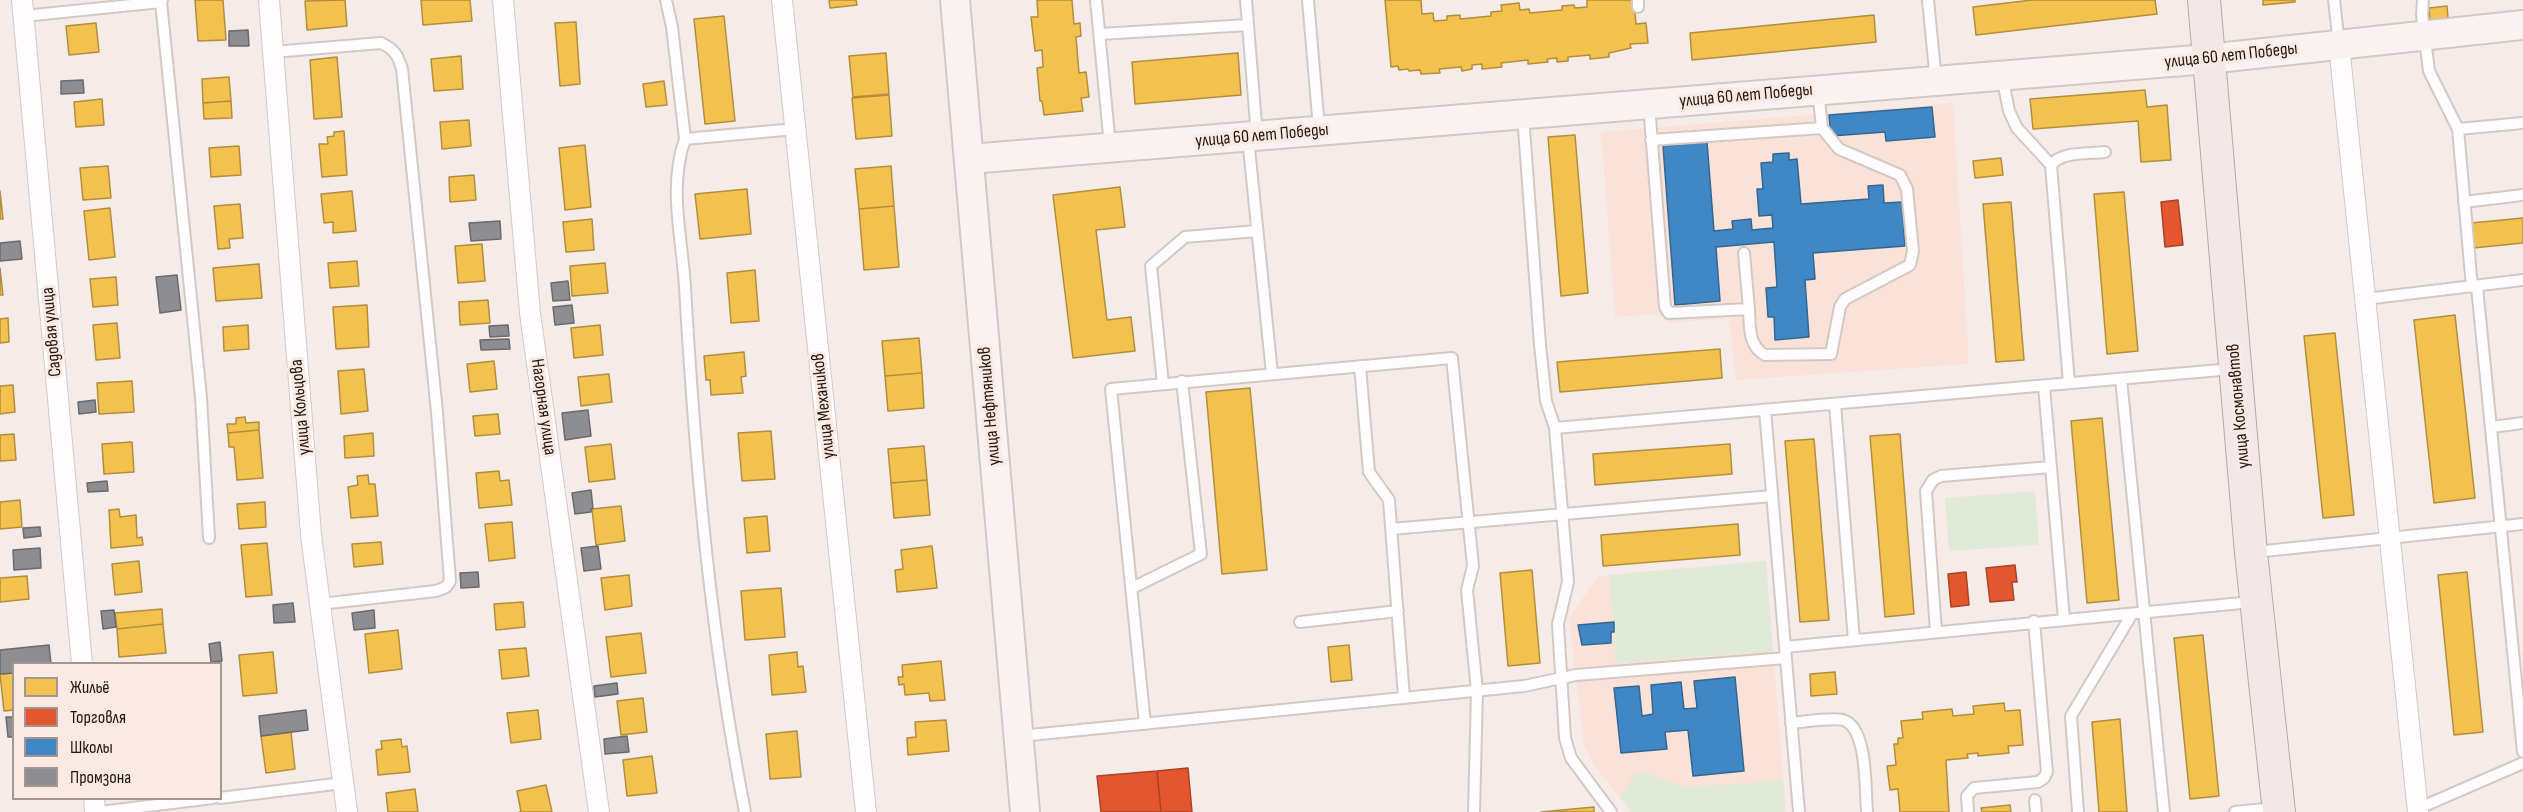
<!DOCTYPE html>
<meta charset="utf-8">
<style>
body{margin:0}
#map{position:relative;width:2523px;height:812px;overflow:hidden;background:#f5ece9;font-family:"Sofia Sans Condensed",sans-serif}
canvas{display:block}
.legend{position:absolute;left:12px;top:662px;width:210px;height:138px;box-sizing:border-box;background:#fbeae3;border:2px solid #a3958f;margin:0;padding:8px 10px;list-style:none;font-size:18px;color:#1f1511}
.legend li{display:flex;align-items:center;gap:12px;height:30px}
.legend b{width:30px;border:2px solid #a3958f}
</style>
<div id="map">
<canvas width="2523" height="812"></canvas>
<ul class="legend">
<li><b style="height:16px;background:#f2c14e"></b>Жильё</li>
<li><b style="height:16px;background:#e4572e"></b>Торговля</li>
<li><b style="height:16px;background:#3f88c5"></b>Школы</li>
<li><b style="height:16px;background:#8d8d92"></b>Промзона</li>
</ul>
</div>
<script>
const c = document.querySelector('canvas').getContext('2d');
c.lineJoin = 'round';
function fillPath(path, color) {
  c.fillStyle = color;
  c.fill(path, 'evenodd');
}
function trace(path, color, width, dash) {
  c.strokeStyle = color;
  c.lineWidth = width;
  c.lineCap = dash ? 'butt' : 'round';
  c.setLineDash(dash || []);
  c.stroke(path);
}
function write(font, color, halo, rows, align = 'center') {
  c.font = font + ' "Sofia Sans Condensed",sans-serif';
  c.lineWidth = 6;
  c.setLineDash([]);
  c.textBaseline = 'middle';
  c.strokeStyle = halo;
  c.fillStyle = color;
  for (const [text, x, y, turn = 0] of rows) {
    c.save();
    c.translate(x, y);
    c.rotate((+turn || 0) * Math.PI / 180);
    c.textAlign = isNaN(turn) ? turn : align;
    if (halo) c.strokeText(text, 0, 0);
    c.fillText(text, 0, 0);
    c.restore();
  }
}
const built = new Path2D(`
 M1953 103 1969 364 1736 380 1729 318 1668 323 1658 314 1615 317 1601 132Z
 M1766 561 1786 812H1632L1595 767 1584 746 1569 618 1598 576Z`);
const green = new Path2D(`
 M2035 491 2039 545 1949 551 1945 498Z
 M1766 561 1773 651 1616 663 1609 575Z
 M1647 773 1684 787 1783 781 1785 812H1632L1620 797 1635 774Z`);
const homes = new Path2D(`
 M195 0H223L226 40 198 41Z
 M345 0 347 26 307 30 305 1Z
 M421 0H470L472 21 423 25Z
 M829 0H856L857 5 830 8Z
 M1037 0H1072L1074 24 1080 23 1081 36 1076 37 1079 73 1086 72 1089 97 1081 98 1083 111 1044 115 1042 101H1040L1037 68 1043 67 1042 50 1035 51 1031 17H1038Z
 M1385 0H1421L1422 14 1433 13 1434 21 1447 20V16L1460 15V19L1491 16V12L1502 11 1501 5 1519 3 1520 10 1529 9 1530 13 1562 10V6L1574 5 1575 8 1587 7V0H1634L1636 24 1646 23 1648 43 1630 44 1631 48 1609 53V57L1590 59V55L1568 57V61L1557 62V58L1547 59 1548 62 1528 64V60L1501 63 1502 67 1482 69V64L1472 65V69L1462 71 1461 67 1439 69 1440 73 1421 74 1420 70 1409 71 1408 69 1399 70 1398 66 1391 67Z
 M2032 0H2155L2157 14 1976 35 1973 7Z
 M2263 0H2295V2L2263 5Z
 M2447 6 2448 18 2430 20 2429 8Z
 M1874 15 1876 42 1692 60 1690 33Z
 M724 16 735 121 705 124 694 19Z
 M576 22 580 84 560 86 555 23Z
 M96 23 99 52 69 55 66 26Z
 M886 53 889 94 853 97 849 56Z
 M1238 53 1241 95 1135 104 1132 62Z
 M461 56 463 89 434 91 431 59Z
 M337 57 342 117 314 119 310 60Z
 M229 77 231 101 203 103 202 79Z
 M664 81 667 105 646 107 643 84Z
 M2145 90 2147 107 2167 105 2171 160 2141 162 2138 121 2033 129 2030 99Z
 M889 95 892 136 856 139 852 98Z
 M102 99 104 125 76 127 74 102Z
 M231 101 232 118 204 119 203 103Z
 M469 120 471 146 442 149 440 122Z
 M344 131 347 175 322 177 319 144H328L327 137 334 136V132Z
 M1575 135 1588 293 1561 296 1548 137Z
 M585 145 591 207 565 210 559 148Z
 M239 146 241 175 211 177 209 148Z
 M2001 158 2003 175 1975 178 1973 161Z
 M108 166 111 198 83 200 80 168Z
 M891 166 894 206 859 209 855 169Z
 M474 175 476 200 450 202 449 177Z
 M1120 187 1125 227 1096 230 1107 320 1131 317 1135 351 1073 358 1053 195Z
 M747 189 751 234 700 239 695 194Z
 M0 191 3 219H0Z
 M352 191 356 231 333 233V222L324 223 321 194Z
 M2124 192 2138 351 2107 354 2094 194Z
 M2011 202 2024 360 1996 362 1983 204Z
 M240 204 243 238 229 239 230 248 218 249 214 206Z
 M894 206 899 267 864 270 859 209Z
 M110 208 115 257 89 260 84 211Z
 M2523 218V243L2473 248 2471 223Z
 M592 219 594 250 566 252 563 222Z
 M482 244 485 281 458 283 455 246Z
 M357 261 359 286 330 288 328 263Z
 M605 263 608 293 572 296 570 266Z
 M259 264 262 298 216 301 213 268Z
 M0 268 3 295H0Z
 M755 270 759 321 731 323 727 273Z
 M116 277 118 305 93 307 90 279Z
 M488 300 490 323 460 325 459 302Z
 M367 305 369 347 336 349 333 307Z
 M2455 315 2475 498 2434 503 2414 320Z
 M8 318 9 342 0 343V319Z
 M117 323 120 358 96 360 93 325Z
 M248 325 249 349 224 351 223 327Z
 M600 325 603 355 574 358 571 328Z
 M2335 333 2354 515 2323 518 2304 336Z
 M919 338 922 373 885 376 882 341Z
 M1720 349 1722 378 1560 392 1557 362Z
 M744 352 746 376 741 377 743 393 711 395 710 380H706L704 356Z
 M494 361 497 389 470 392 467 364Z
 M364 369 368 411 341 414 338 371Z
 M922 373 924 408 888 411 885 376Z
 M609 374 612 402 581 406 578 377Z
 M132 381 134 412 99 414 97 383Z
 M13 385 15 412 0 414V386Z
 M1250 388 1267 570 1222 574 1206 392Z
 M498 414 500 434 475 436 473 416Z
 M245 417 246 423 259 422V430L228 433 227 424H236V418Z
 M2102 418 2119 600 2087 603 2071 421Z
 M259 430 263 478 237 480 234 447H229L228 433Z
 M771 431 775 479 742 481 738 433Z
 M373 433 374 456 345 458 344 436Z
 M14 434 16 460 0 461V435Z
 M1900 434 1914 614 1885 617 1870 436Z
 M1814 439 1829 620 1800 622 1785 441Z
 M132 442 134 472 104 474 102 444Z
 M611 444 615 479 589 482 585 447Z
 M1730 444 1732 474 1595 485 1593 454Z
 M924 446 927 480 891 483 888 449Z
 M499 471 500 481 509 480 512 505 479 508 476 473Z
 M368 475 369 484H375L378 516 351 518 348 487 358 485 357 476Z
 M927 480 930 515 894 518 891 483Z
 M20 500 22 527 0 529V502Z
 M265 502 266 527 239 529 237 504Z
 M621 506 625 541 596 545 592 509Z
 M119 509 120 517 136 515 137 538 142 537 143 545 111 548 109 510Z
 M767 516 770 551 747 553 744 518Z
 M512 522 515 558 489 561 485 524Z
 M1738 524 1740 555 1603 566 1601 535Z
 M381 542 383 564 354 567 352 544Z
 M267 543 272 595 246 597 241 545Z
 M932 546 937 588 897 592 895 570 903 569 901 550Z
 M139 561 142 592 115 595 112 564Z
 M1532 570 1540 663 1508 666 1500 573Z
 M2467 572 2483 732 2454 735 2438 575Z
 M629 575 632 606 605 610 601 578Z
 M27 576 29 599 0 602V578Z
 M781 588 785 637 745 640 741 591Z
 M523 602 525 627 496 630 494 604Z
 M162 609 163 624 117 629 115 613Z
 M163 624 166 653 119 657 117 629Z
 M398 630 402 669 369 673 365 634Z
 M641 633 646 673 611 677 606 637Z
 M2203 635 2219 796 2190 799 2174 638Z
 M1349 645 1352 680 1331 682 1328 647Z
 M526 648 529 676 502 679 499 650Z
 M273 652 277 693 243 696 239 655Z
 M797 652 798 667 803 666 806 692 772 695 769 655Z
 M941 661 945 700 930 701 929 693 905 695 904 684 899 685 898 677H903L902 665Z
 M1835 672 1837 694 1811 696 1810 674Z
 M14 673V710L4 711 0 674Z
 M643 698 647 732 621 735 617 701Z
 M2004 703 2005 711 2020 710 2023 745 2008 746 2009 753 1978 756V753L1967 754 1968 758 1946 760 1949 812H1900L1898 789 1890 790 1887 766 1896 765 1894 744H1898V738H1903L1901 721 1923 719 1922 712 1952 709 1953 716 1974 714 1973 706Z
 M538 710 541 739 511 743 507 713Z
 M2120 719 2127 812H2099L2092 722Z
 M946 720 949 751 908 755 907 738 916 737 915 722Z
 M797 731 801 777 770 779 766 734Z
 M291 732 295 769 266 773 261 736Z
 M401 739 402 747 407 746 410 772 378 775 376 750 382 749 381 741Z
 M652 756 657 793 627 796 623 760Z
 M546 785 552 812H519H521L517 791Z
 M415 789 418 812H388L386 793Z
 M2010 805 2011 812H1982L1981 808Z
 M1594 807V812H1541Z`);
const shops = new Path2D(`
 M2178 200 2183 245 2165 247 2161 202Z
 M2015 565 2017 582H2012L2014 600 1990 602 1986 568Z
 M1966 572 1969 605 1951 607 1948 574Z
 M1188 768 1192 812H1161L1157 771Z
 M1157 771 1161 812H1101L1097 776Z`);
const schools = new Path2D(`
 M1932 107 1935 137 1886 141 1885 132 1831 136 1829 115Z
 M1707 142 1714 231 1733 229 1732 221 1751 219 1752 230 1773 228 1772 215 1759 216 1757 189H1763L1761 163 1773 162V154L1789 153V160L1797 159 1801 204 1869 199 1868 186 1883 185 1884 203 1902 202 1905 246 1813 253 1815 279 1805 280 1809 337 1775 340 1774 317H1768L1766 288 1777 287 1774 242 1716 247 1720 301 1675 305 1663 146Z
 M1614 622V632H1611V643L1582 645 1578 625Z
 M1735 677 1744 771 1693 776 1688 730 1665 732 1667 749 1621 753 1614 688 1639 686 1642 716 1653 714 1651 685 1681 682 1684 709 1697 708 1694 681Z`);
const industry = new Path2D(`
 M248 30 249 46H229V31Z
 M83 80 84 93 61 94V81Z
 M500 221 501 239 471 241 469 223Z
 M20 241 22 259 0 261V243Z
 M177 275 181 310 160 313 156 277Z
 M568 281 570 300 553 301 551 283Z
 M572 305 574 323 555 325 553 307Z
 M508 325 509 336 490 337 489 326Z
 M509 339 510 349 481 350 480 340Z
 M95 400 96 412 79 414 78 402Z
 M588 410 591 436 565 440 562 413Z
 M107 481 108 491 88 492 87 483Z
 M591 490 593 508 591 509V512L575 514 572 493Z
 M40 527 41 536 24 538 23 528Z
 M598 546 601 569 584 571 581 548Z
 M40 548 41 568 14 570 13 550Z
 M478 572 479 587 461 588 460 573Z
 M293 603 295 622 274 623 273 605Z
 M114 610 116 627 103 629 101 611Z
 M374 610 375 628 354 630 352 613Z
 M220 642 222 661 211 662 209 644Z
 M49 645 51 664H14V673L0 674V650Z
 M617 683 618 694 595 697 594 686Z
 M306 710 308 730 261 736 259 716Z
 M6 717H14V737H8Z
 M627 736 629 752 605 754 604 739Z`);
const lane = new Path2D(`
 M666 0 672 27 685 139 795 129
 M1096 0 1110 146
 M1246 0 1257 136
 M1308 0 1319 128
 M1638 0V7
 M1928 0 1936 81
 M2334 0 2339 44
 M2423 0 2422 15 2429 71 2458 129
 M161 2 201 397 209 538
 M24 16 161 2 162 0
 M1100 34 1248 25
 M273 52 381 43C394 49 398 55 402 69L437 412 450 581 446 587 436 591 320 604
 M2002 76 2009 111 2017 128 2051 165
 M1818 90 1822 128
 M1649 105 1665 307 1669 313 1749 309 1744 253
 M1523 115 1540 345 1546 401 1555 428 1568 582 1558 624 1565 738 1571 758 1611 812
 M1248 138 1272 374
 M685 139C668 187 682 237 685 287 695 463 711 639 745 812
 M1651 140 1822 128 1839 149 1900 175 1907 189 1913 251 1910 265 1845 299 1840 307 1831 354 1765 355C1748 346 1750 326 1749 309
 M2464 202 2523 195
 M2472 287 2458 129 2523 123
 M2477 287 2523 752
 M2365 299 2523 280
 M1360 366 1369 472 1389 500 1404 698
 M2121 379 2164 812
 M2069 383 2051 165C2062 151 2089 154 2105 152
 M1163 384 1151 266 1185 237 1257 231
 M2044 386 2064 619
 M1835 404 1854 640
 M1765 410 1785 647
 M2492 427 2523 423
 M1555 428 2232 369
 M1391 529 1772 496
 M2255 552 2523 524
 M1132 588 1201 554 1182 381
 M1300 622 1398 611
 M1936 632 1926 491 1933 480 1941 476 2051 467
 M1791 723C1804 722 1831 717 1843 720 1868 727 1865 790 1867 812
 M1145 724 1111 389 1452 358 1473 566 1467 590 1477 691 1474 812
 M1020 736 1524 686 1576 675 1786 658
 M220 798 343 783
 M2035 800 2036 812
 M2417 809 2523 763
 M100 812 213 798
 M1799 812 1785 647 2252 602
 M1968 812 1967 796 1974 788 2038 782 2044 778 2047 772 2034 621
 M2078 812 2071 716 2132 614
 M2235 812 2275 808`);
const street = new Path2D(`
 M22 0 82 664
 M269 0 311 535 347 812
 M503 0 530 313 599 812
 M782 0 866 812
 M2339 45 2418 812
 M94 798 95 812`);
const secondary = new Path2D(`
 M955 0 1025 812
 M969 159 2208 59 2523 25`);
const primary = new Path2D(`
 M2204 0 2251 553 2279 812`);
const streetNames = [
 ["улица 60 лет Победы",2231,56,-6],
 ["улица 60 лет Победы",1746,96,-5],
 ["улица 60 лет Победы",1262,136,-5],
 ["Садовая улица",52,332,-95],
 ["улица Механиков",824,406,-96],
 ["улица Нефтяников",990,406,-95],
 ["улица Космонавтов",2239,406,-95],
 ["улица Кольцова",301,407,-95],
 ["Нагорная улица",543,407,82]
];
fillPath(built, '#fae2d8');
fillPath(green, '#e1ead6');
fillPath(homes, '#f2c14e');
trace(homes, '#b38d3c', 1.5);
fillPath(shops, '#e4572e');
trace(shops, '#a94325', 1.5);
fillPath(schools, '#3f88c5');
trace(schools, '#35668f', 1.5);
fillPath(industry, '#8d8d92');
trace(industry, '#6c696b', 1.5);
trace(lane, '#d2c9c5', 14);
trace(street, '#d2c9c5', 22);
trace(secondary, '#d2c9c5', 32);
trace(primary, '#bca7a8', 34);
trace(lane, '#fefcfc', 10);
trace(street, '#fefcfc', 20);
trace(secondary, '#f8f2f2', 28);
trace(primary, '#f3e8e9', 32);
write('18px', '#1f1511', '#fbeae3', streetNames);
</script>
